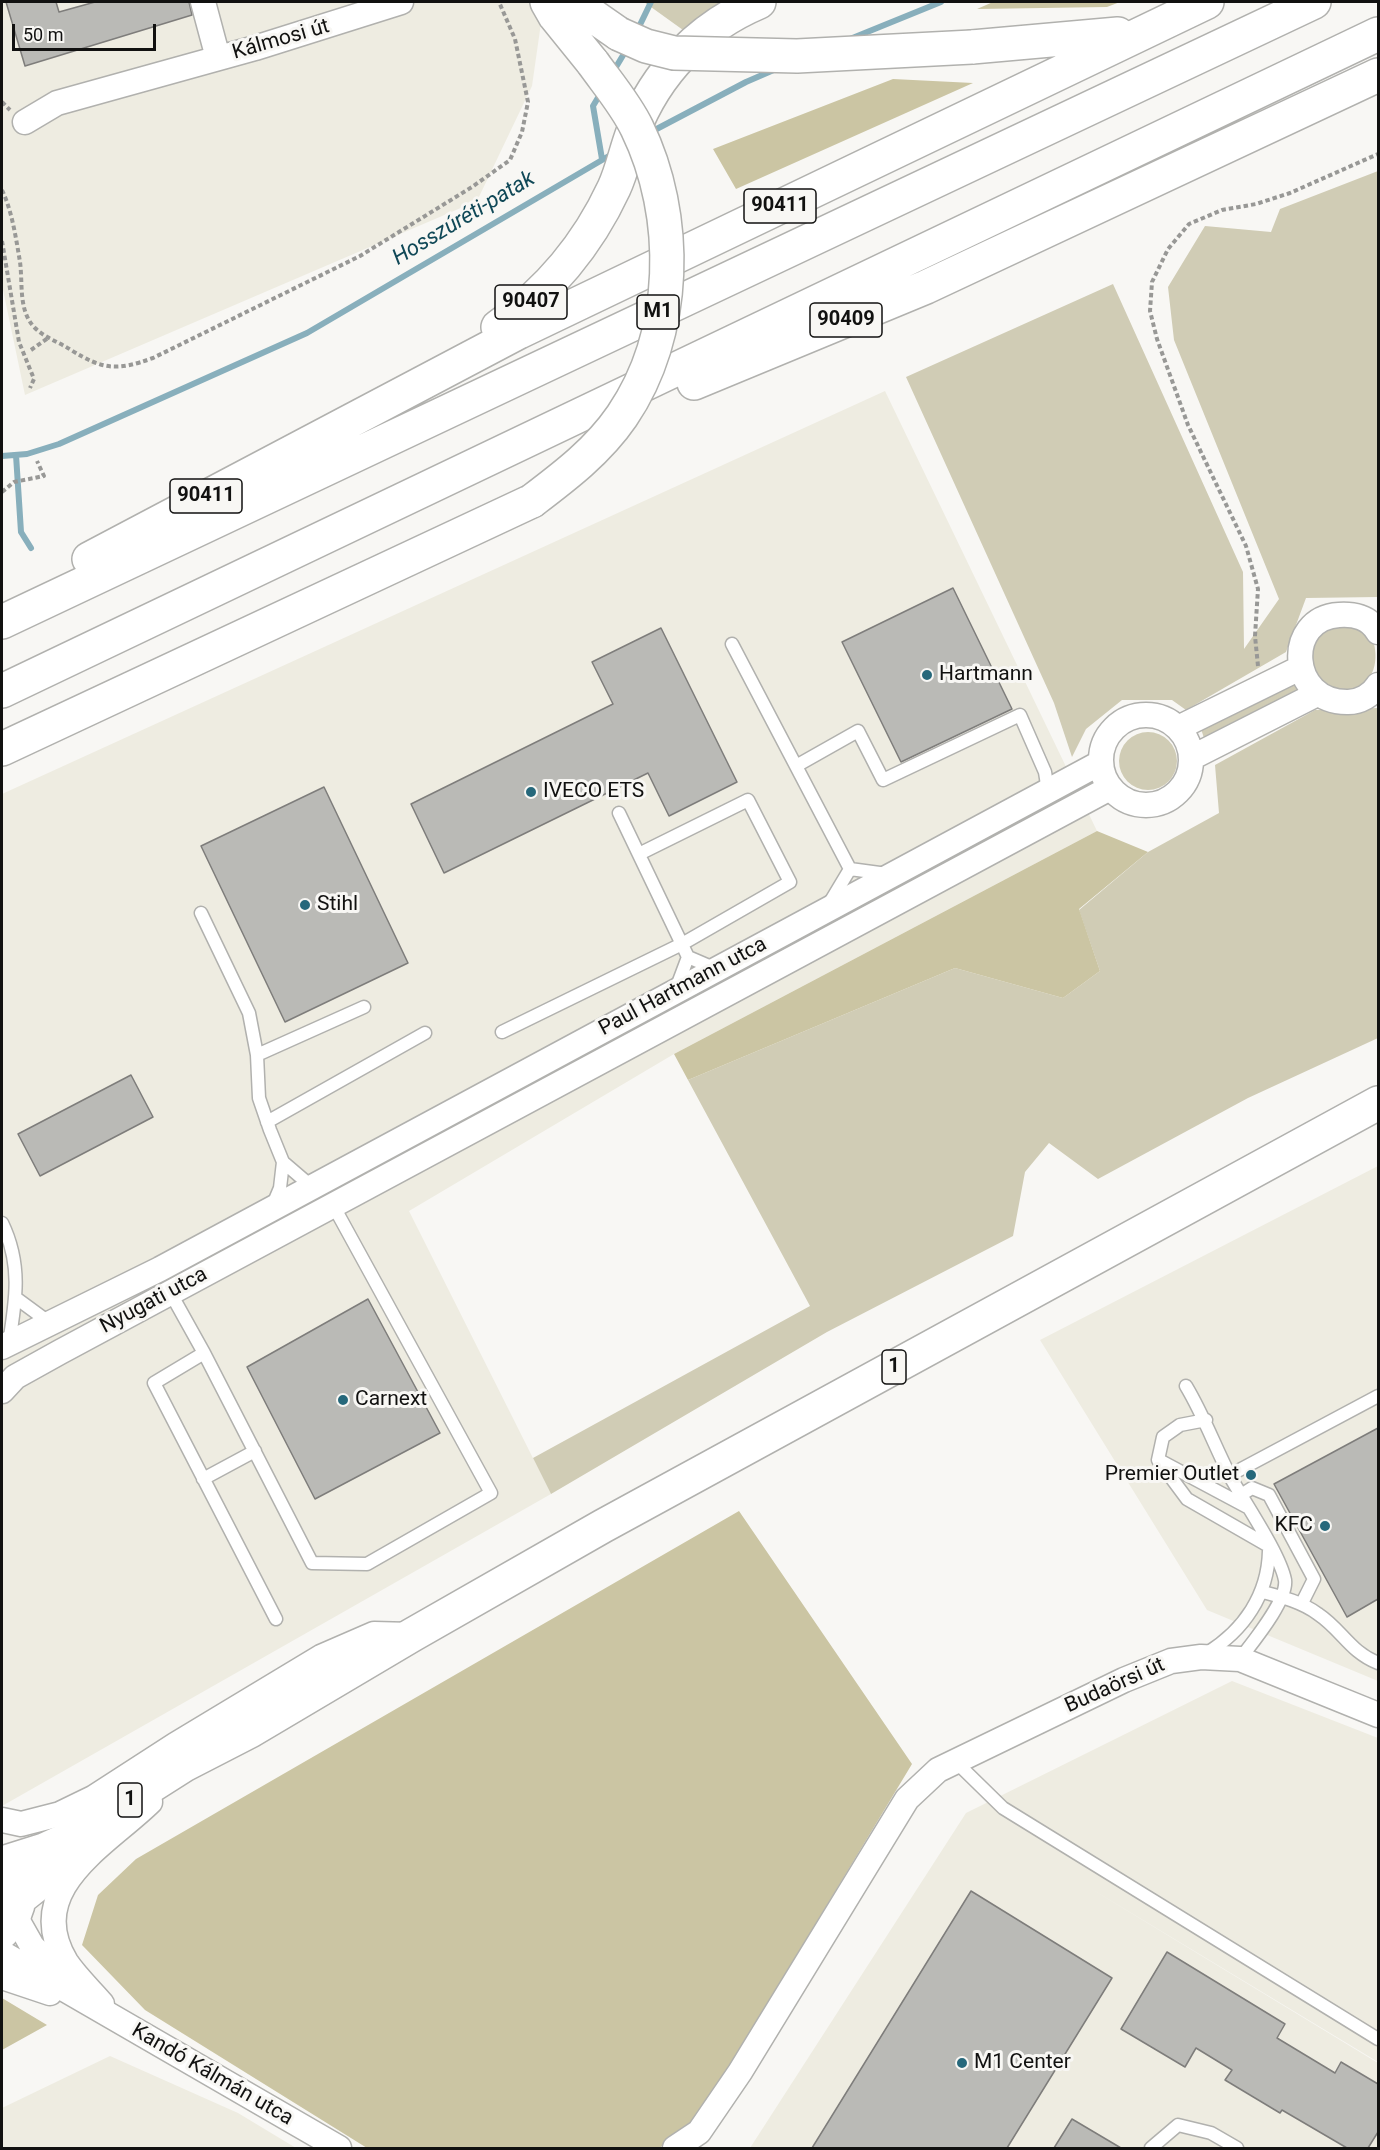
<!DOCTYPE html>
<meta charset="utf-8">
<style>
body{margin:0}
#map{position:relative;width:1380px;height:2150px;overflow:hidden;background:#f8f7f4;font-family:Roboto,sans-serif}
canvas{display:block}
.frame{position:absolute;inset:0;border:3px solid #111110;pointer-events:none}
.scale{position:absolute;left:12px;top:24px;width:144px;height:27px;box-sizing:border-box;border:3px solid #111110;border-top:0;padding-left:8px;font-size:18px;line-height:21px;white-space:nowrap;color:#111110;-webkit-text-stroke:4px #f8f7f4;paint-order:stroke}
</style>
<div id="map">
<canvas width="1380" height="2150"></canvas>
<div class="frame"></div>
<div class="scale">50 m</div>
</div>
<script>
const c = document.querySelector('canvas').getContext('2d');
c.lineJoin = 'round';
function fillPath(path, color) {
  c.fillStyle = color;
  c.fill(path, 'evenodd');
}
function trace(path, color, width, dash) {
  c.strokeStyle = color;
  c.lineWidth = width;
  c.lineCap = dash ? 'butt' : 'round';
  c.setLineDash(dash || []);
  c.stroke(path);
}
function write(font, color, halo, rows, align = 'center') {
  c.font = font + ' Roboto,sans-serif';
  c.lineWidth = 6;
  c.setLineDash([]);
  c.textBaseline = 'middle';
  c.strokeStyle = halo;
  c.fillStyle = color;
  for (const [text, x, y, turn = 0] of rows) {
    c.save();
    c.translate(x, y);
    c.rotate((+turn || 0) * Math.PI / 180);
    c.textAlign = isNaN(turn) ? turn : align;
    if (halo) c.strokeText(text, 0, 0);
    c.fillText(text, 0, 0);
    c.restore();
  }
}
const built = new Path2D(`
 M2 2H544L532 86 477 201 25 395 2 285Z
 M885 391 1097 831 674 1054 409 1211 551 1494 2 1806V794Z
 M1378 1166V1681L1207 1610 1040 1340Z
 M1232 1681 1378 1738V2062L1080 1882 1378 2063V2148H750L966 1813Z
 M110 2056 238 2113 296 2148H2V2108Z`);
const green = new Path2D(`
 M644 2H729L683 30Z
 M1378 171V597L1306 598 1286 652 1186 710 1172 700H1122L1086 729 1072 757 1054 703 906 377 1113 284 1243 572 1244 649 1279 599 1174 340 1168 287 1205 226 1271 232 1280 209Z
 M1344 620 1372 636C1380 661 1375 682 1350 693L1315 682C1304 637 1302 640 1344 620Z
 M1295 682 1300 695 1205 741 1200 726Z
 M1378 708V1038L1248 1098 1098 1179 1049 1143 1025 1172 1013 1236 827 1332 551 1494 533 1458 810 1306 688 1080 955 968 1063 998 1100 971 1079 910 1148 852 1219 813 1215 765 1315 710Z
 M1119 761a29 29 0 1 1 58 0a29 29 0 1 1-58 0Z`);
const forest = new Path2D(`
 M993 2H1120L1107 7 977 9Z
 M893 79 973 83 736 189 713 149Z
 M1097 831 1148 852 1079 909 1100 971 1063 998 955 968 688 1080 674 1054Z
 M739 1511 912 1764 716 2089 688 2129 659 2148H367L145 2010 82 1945 98 1895 136 1859Z
 M2 1998 47 2025 2 2050Z`);
const stream = new Path2D(`
 M637 31 651 2
 M850 39 941 2
 M613 72 628 47
 M602 91 593 106 602 159
 M649 133 746 82 776 69
 M16 455 21 532 31 548
 M2 456 27 454 59 444 307 333 614 153`);
const building = new Path2D(`
 M6 2H56L59 12 95 2H189L192 15 25 66Z
 M953 588 1012 709 901 762 842 642Z
 M661 628 737 782 669 816 648 773 444 873 411 804 613 704 592 662Z
 M324 787 408 963 285 1022 201 846Z
 M131 1075 153 1117 40 1176 18 1134Z
 M368 1299 440 1433 315 1499 247 1367Z
 M1378 1428V1599L1347 1617 1274 1484Z
 M971 1891 1112 1978 1007 2148H812Z
 M1167 1952 1285 2024 1277 2038 1335 2073 1341 2062 1378 2084V2132L1368 2148H1347L1282 2110 1280 2113 1225 2080 1232 2070 1196 2048 1185 2067 1121 2029Z
 M1072 2119 1121 2148H1054Z`);
const path = new Path2D(`
 M2 102 10 110
 M2 190C12 211 16 238 20 262 23 284 18 311 35 328 45 338 59 342 71 350 103 370 117 371 153 358L360 256 472 187 510 160 522 132 528 102 515 39 499 2
 M2 241 19 342 34 379 30 388
 M31 350 48 338
 M2 492 14 482 44 476 37 461
 M1258 666 1255 636 1258 589 1246 546 1188 425 1157 339 1150 311 1152 282 1168 249 1189 224 1222 210 1256 204 1290 193 1378 154`);
const lane = new Path2D(`
 M732 644 850 869
 M796 766 858 731 883 780 1020 715 1045 772 1048 791
 M619 813 688 957 716 969
 M850 869 887 874
 M829 904 850 869
 M201 913 249 1013 257 1055 259 1098 270 1130 283 1162 311 1186
 M676 989 688 957
 M502 1032 682 944 790 882 748 800 639 854
 M257 1055 364 1007
 M267 1122 425 1033
 M272 1207 280 1188 283 1162
 M2 1223C22 1264 16 1300 9 1343
 M170 1292 204 1353 312 1563 367 1564 491 1493 333 1205
 M16 1298 50 1323
 M204 1353 154 1383 276 1619
 M1186 1386C1204 1416 1215 1447 1231 1478 1245 1503 1280 1554 1285 1580 1288 1600 1252 1643 1240 1659
 M1206 1420 1180 1425 1163 1437 1158 1460 1187 1499 1267 1545
 M1159 1460 1247 1507
 M1230 1475 1378 1396
 M203 1479 255 1451
 M1241 1495 1252 1488 1269 1495 1314 1579 1302 1603
 M1263 1592C1282 1597 1302 1602 1318 1614 1342 1630 1350 1652 1378 1663
 M1207 1653C1244 1630 1268 1595 1269 1551
 M956 1762 1003 1808 1378 2039
 M1151 2148 1178 2125 1211 2133 1237 2148`);
const street = new Path2D(`
 M203 2 218 58
 M25 122 57 103 255 48 401 2
 M1378 632C1369 617 1355 614 1339 615 1284 618 1288 703 1348 702 1360 702 1372 695 1378 685
 M1101 760a45 45 0 1 1 90 0a45 45 0 1 1-90 0Z
 M1178 728 1300 668
 M1191 758 1317 694
 M2 1347 160 1269 1100 763
 M2 1391 15 1377 60 1352 1110 788
 M2 1820 21 1824 60 1814 93 1798 175 1745 321 1657 374 1634 412 1635
 M15 1916 32 1946 62 1978
 M2 1953 339 2148
 M2 1977 50 1993
 M102 2004C91 1991 76 1977 66 1962 22 1888 106 1845 150 1802
 M675 2148 699 2132 740 2072 907 1799 938 1770 1124 1680 1171 1661 1201 1657 1240 1659 1378 1715`);
const primary = new Path2D(`
 M6 1862 44 1850 66 1840 184 1765 250 1731 412 1635 603 1526 1378 1103
 M20 1898 84 1847
 M2 1932C17 1916 24 1897 16 1876`);
const highway = new Path2D(`
 M547 2 555 16 593 63
 M573 2 619 34
 M972 47 1118 34
 M498 327C549 291 588 244 614 188 622 171 626 150 633 132 656 72 700 27 759 2
 M694 383 926 287 1378 75
 M89 559 519 332 1207 2
 M2 622 1314 2
 M2 691 1378 34
 M2 749 532 501`);
const highwayBridge = new Path2D(`
 M619 34 646 46 674 53 797 56 972 47
 M532 501C565 476 598 451 622 416 678 334 680 216 637 128 626 105 608 84 593 63`);
const markers = [
 [927,675,6,"#26687b"],
 [531,792,6,"#26687b"],
 [305,905,6,"#26687b"],
 [343,1400,6,"#26687b"],
 [1251,1475,6,"#26687b"],
 [1325,1526,6,"#26687b"],
 [962,2063,6,"#26687b"]
];
const shields = [
 [780,206,72],
 [531,302,72],
 [658,312,42],
 [846,320,72],
 [206,496,72],
 [894,1367,24],
 [130,1800,24]
];
const shieldNames = [
 ["90411",780,206],
 ["90407",531,302],
 ["M1",658,312],
 ["90409",846,320],
 ["90411",206,496],
 ["1",894,1367],
 ["1",130,1800]
];
const streetNames = [
 ["Kálmosi út",281,40,-16],
 ["Paul Hartmann utca",683,987,-28],
 ["Nyugati utca",154,1301,-28],
 ["Budaörsi út",1115,1686,-24],
 ["Kandó Kálmán utca",212,2075,30]
];
const poiNames = [
 ["Hartmann",939,675],
 ["IVECO ETS",543,792],
 ["Stihl",317,905],
 ["Carnext",355,1400],
 ["Premier Outlet",1239,1475,"right"],
 ["KFC",1313,1526,"right"],
 ["M1 Center",974,2063]
];
const waterNames = [
 ["Hosszúréti-patak",464,219,-31]
];
fillPath(built, '#eeece1');
fillPath(green, '#d0ccb5');
fillPath(forest, '#cbc5a3');
trace(stream, '#88afbc', 6);
fillPath(building, '#babab6');
trace(building, '#7e7d7b', 1.5);
trace(lane, '#b1b1ae', 15);
trace(street, '#b1b1ae', 27);
trace(primary, '#b1b1ae', 36);
trace(highway, '#b1b1ae', 36);
trace(path, '#989896', 4, [4.5, 3]);
trace(lane, '#fff', 12);
trace(street, '#fff', 24);
trace(primary, '#fff', 33);
trace(highway, '#fff', 33);
trace(highwayBridge, '#b1b1ae', 36, []);
trace(highwayBridge, '#fff', 33);
for (const [x, y, r, color] of markers) {
  const dot = new Path2D();
  dot.arc(x, y, r, 0, 2 * Math.PI);
  c.fillStyle = color;
  c.fill(dot);
  trace(dot, '#f8f7f4', 2);
}
for (const [x, y, w] of shields) {
  const box = new Path2D();
  box.roundRect(x - w / 2, y - 17, w, 34, 4.5);
  c.fillStyle = '#f8f7f4';
  c.fill(box);
  trace(box, '#111110', 1.5);
}
write('bold 20px', '#111110', null, shieldNames);
write('21px', '#111110', '#f8f7f4', streetNames);
write('21px', '#111110', '#f8f7f4', poiNames, 'left');
write('italic 22px', '#104857', '#f8f7f4', waterNames);
</script>
